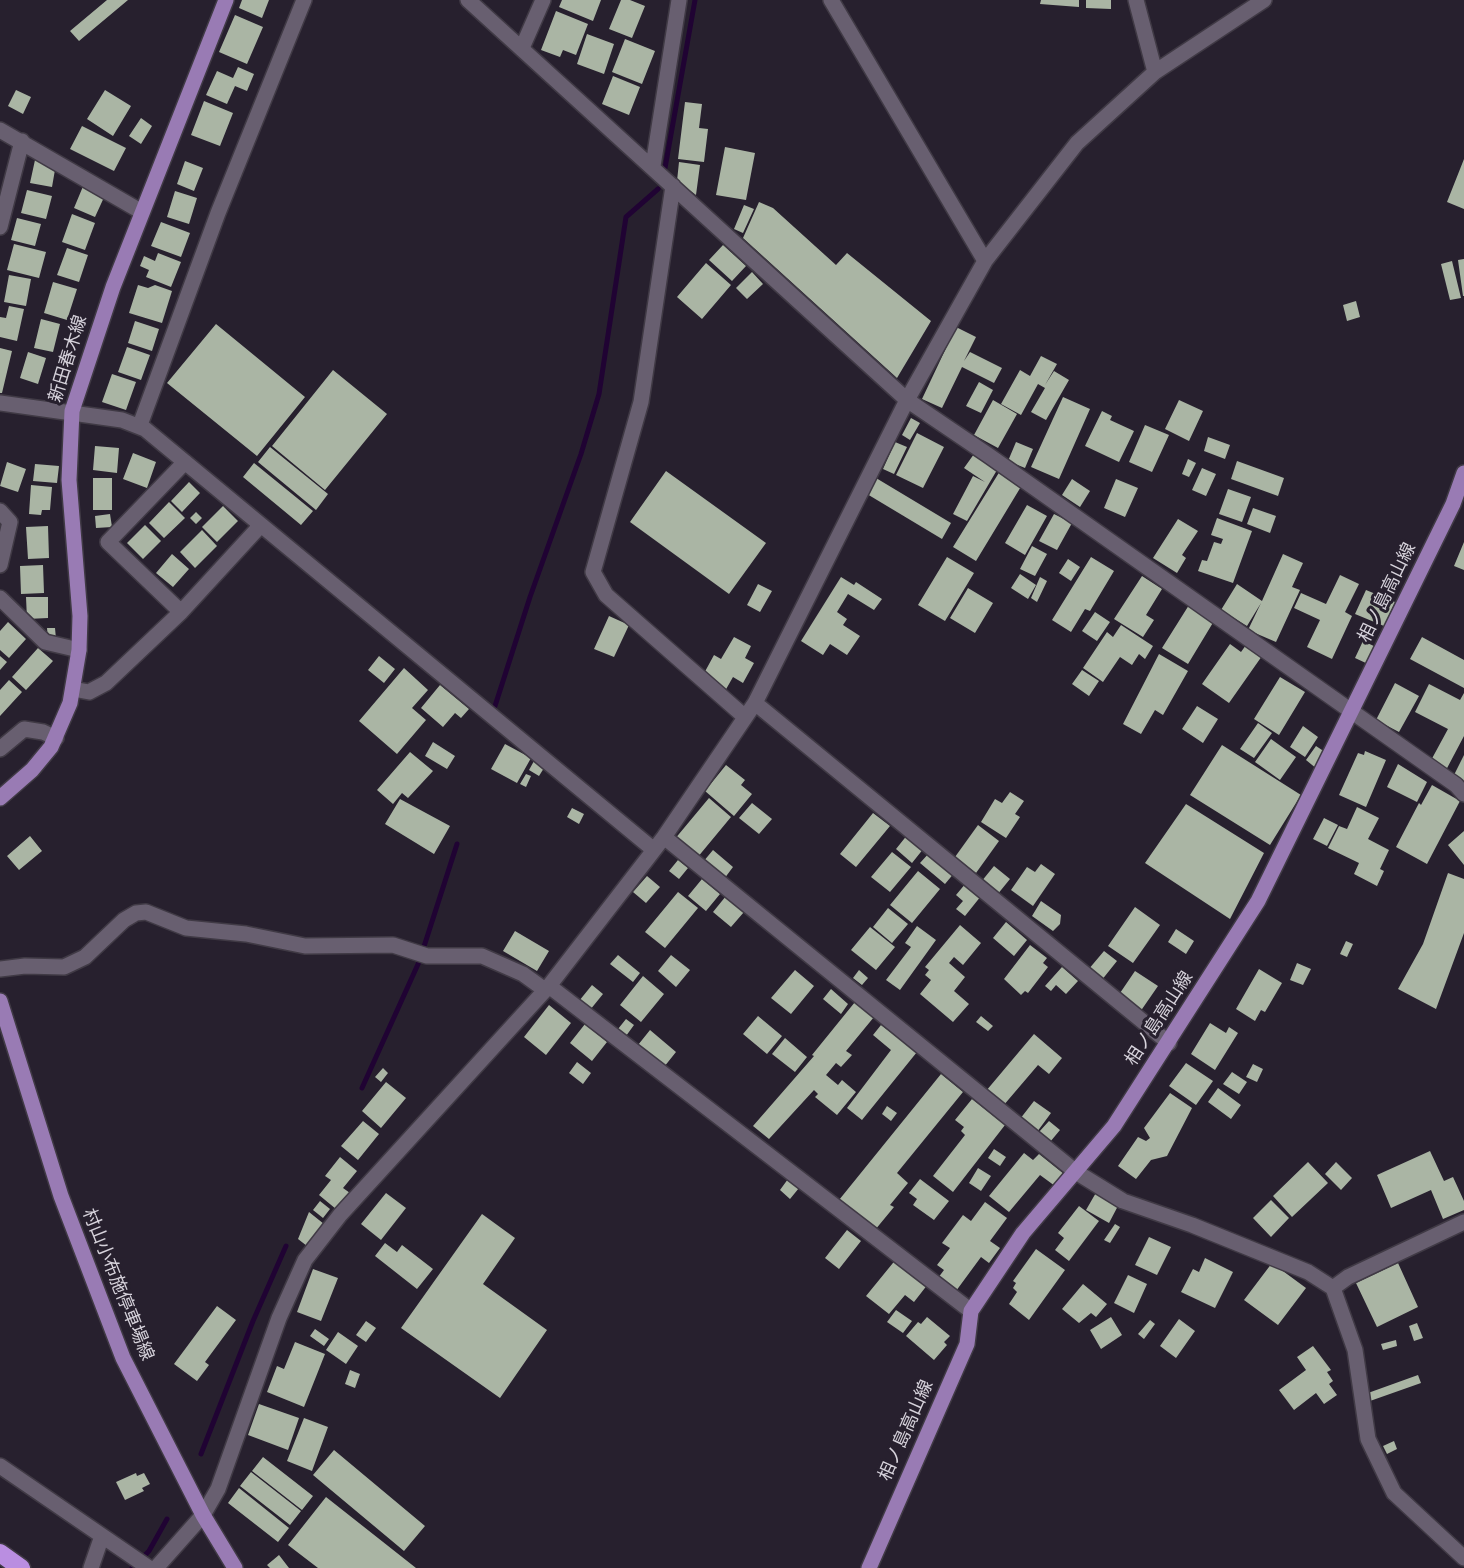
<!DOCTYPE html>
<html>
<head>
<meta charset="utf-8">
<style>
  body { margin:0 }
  canvas { display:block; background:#27202e }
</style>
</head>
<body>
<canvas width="1464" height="1568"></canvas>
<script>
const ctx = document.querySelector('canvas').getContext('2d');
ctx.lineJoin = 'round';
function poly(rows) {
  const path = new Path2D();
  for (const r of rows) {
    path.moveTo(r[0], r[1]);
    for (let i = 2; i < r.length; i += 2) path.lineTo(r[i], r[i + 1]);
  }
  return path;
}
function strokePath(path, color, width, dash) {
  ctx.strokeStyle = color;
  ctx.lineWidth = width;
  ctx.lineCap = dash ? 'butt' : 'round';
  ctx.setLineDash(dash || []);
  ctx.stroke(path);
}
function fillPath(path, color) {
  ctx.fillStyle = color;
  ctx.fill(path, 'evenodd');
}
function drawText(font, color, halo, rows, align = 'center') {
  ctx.font = font + ' Jost,"Noto Sans JP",sans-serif';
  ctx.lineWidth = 6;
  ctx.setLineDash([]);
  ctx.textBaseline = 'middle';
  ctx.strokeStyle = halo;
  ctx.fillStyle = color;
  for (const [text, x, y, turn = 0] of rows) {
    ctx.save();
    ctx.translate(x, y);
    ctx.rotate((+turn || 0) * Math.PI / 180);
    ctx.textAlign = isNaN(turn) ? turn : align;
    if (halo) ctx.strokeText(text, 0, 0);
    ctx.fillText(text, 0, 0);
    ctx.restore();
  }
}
const stream = poly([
  [665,168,695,0],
  [495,706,530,597,581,454,599,394,626,217,658,189],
  [362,1088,419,962,457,844],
  [201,1454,253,1321,286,1246],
  [132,1568,149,1551,167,1519]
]);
const building = poly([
  [107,0,128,0,79,41,70,31],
  [242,0,269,0,262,18,239,8],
  [562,0,601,0,593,21,559,7],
  [621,0,630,0,645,6,632,38,609,29],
  [1041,0,1079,0,1079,7,1040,4],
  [1086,0,1111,0,1111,9,1086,8],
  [556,11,588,24,576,55,563,50,560,57,541,50],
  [235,15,263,27,247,64,219,52],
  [587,34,614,44,604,74,577,64],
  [625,39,655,51,642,84,612,72],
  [238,67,254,74,247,91,235,86,227,104,206,95,217,71,233,78],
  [613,76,640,87,629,115,602,104],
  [16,90,31,97,23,114,8,106],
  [105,90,131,106,113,136,87,119],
  [204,101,233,113,220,146,191,135],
  [685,102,702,104,699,128,708,129,704,162,678,159],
  [141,118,152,126,141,144,129,136],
  [82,126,126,148,114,171,70,149],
  [725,147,755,153,746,200,716,195],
  [1464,159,1464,209,1447,202],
  [35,160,56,164,52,187,30,183],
  [185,161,203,168,194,191,177,184],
  [679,162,700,165,696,195,677,181],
  [84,184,106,193,95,217,74,208],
  [27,190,52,196,46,219,21,213],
  [175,191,197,198,189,224,167,217],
  [759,202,773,208,836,265,847,253,931,321,897,378,743,238],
  [744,205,754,209,743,233,734,229],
  [72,214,95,223,85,250,62,242],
  [17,218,41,224,35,246,11,240],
  [161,222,190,233,181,257,151,246],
  [14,244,46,252,39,278,7,270],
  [723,245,746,266,732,281,709,260],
  [67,248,88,255,79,282,57,275],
  [158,253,181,262,171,287,146,277,149,270,140,266,144,256,155,261],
  [1464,259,1464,296,1463,296,1458,260],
  [1452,261,1461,298,1450,300,1441,264],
  [706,263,731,285,702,319,677,297],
  [752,272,763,284,747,299,736,288],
  [9,275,31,279,26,306,4,302],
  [53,282,77,289,67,320,44,313],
  [138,285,148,288,155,285,172,291,162,323,129,313],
  [1356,301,1360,317,1347,321,1343,305],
  [9,306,24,309,17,341,0,337,0,317,6,318],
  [41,319,60,324,53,352,34,348],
  [135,321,159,329,152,351,128,343],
  [216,324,305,397,257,456,167,383],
  [956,327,976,337,964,361,970,352,1002,368,994,383,962,367,942,408,922,399],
  [127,347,150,355,141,380,118,372],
  [0,348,12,351,2,393,0,393],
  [28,352,46,358,38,384,20,378],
  [1041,356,1057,364,1045,385,1054,371,1069,380,1046,420,1031,412,1045,388,1038,384,1021,415,1001,404,1020,370,1030,376],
  [333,370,387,414,325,490,272,446],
  [112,374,136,382,126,410,102,402],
  [979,382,993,390,981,413,966,406],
  [1063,397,1090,409,1059,479,1031,467],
  [993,400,1017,414,998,448,974,435],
  [1179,400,1203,411,1189,441,1165,429],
  [1102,411,1112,416,1110,420,1134,431,1119,462,1085,446],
  [911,418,920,423,910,440,902,435],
  [1145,425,1169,435,1152,472,1129,462],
  [917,433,944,447,923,488,896,475],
  [1208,437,1230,445,1225,459,1204,451],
  [895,442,907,447,894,474,883,469],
  [1016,442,1033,449,1025,468,1008,461],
  [95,446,119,448,117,473,93,470],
  [270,447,328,494,316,510,258,462],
  [133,453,156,462,147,488,123,479],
  [974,454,997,470,967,521,953,514,973,476,985,482,964,468],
  [1188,459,1196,463,1189,477,1182,474],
  [1237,461,1284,478,1278,496,1231,479],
  [7,462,26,469,18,492,0,486],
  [254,463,313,511,301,525,243,477],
  [35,464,59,466,57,483,33,481],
  [1202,468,1216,474,1206,496,1192,490],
  [666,471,766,543,729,594,630,522],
  [1000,471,1022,485,976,561,953,547],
  [93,478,112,478,112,510,93,510],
  [876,478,951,523,942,539,867,494],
  [1072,479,1090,491,1080,507,1062,495],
  [1116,479,1138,488,1125,517,1104,508],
  [189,482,200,493,182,512,171,501],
  [31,485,52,487,50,510,42,510,41,515,29,514],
  [1228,489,1251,497,1242,522,1219,514],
  [169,502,185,518,164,538,149,523],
  [1027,505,1047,516,1025,555,1005,543],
  [223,506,238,521,217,542,202,527],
  [1253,508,1276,516,1270,533,1247,524],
  [196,512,202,518,196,524,190,518],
  [110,514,112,527,96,528,95,516],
  [1054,514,1072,523,1057,550,1039,541],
  [1217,518,1252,531,1233,583,1198,571,1202,560,1207,561,1214,542,1221,544,1223,539,1211,535],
  [1178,519,1198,531,1182,555,1186,558,1177,573,1153,558],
  [145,525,161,541,143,559,127,543],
  [48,526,49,558,28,559,26,527],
  [202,530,217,546,195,568,180,552],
  [1464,542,1464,570,1454,566],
  [1032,546,1047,554,1035,576,1020,569],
  [172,554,189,569,173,587,156,573],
  [1283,554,1303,563,1292,587,1300,590,1276,642,1248,630,1261,603,1247,626,1221,610,1237,584,1262,601],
  [947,557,974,573,945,621,918,605],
  [1091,557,1114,571,1090,611,1085,609,1071,632,1052,620],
  [1068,559,1080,567,1071,581,1059,573],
  [43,565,44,593,21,594,20,566],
  [1020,574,1036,585,1028,599,1011,588],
  [1340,575,1359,584,1345,612,1352,616,1332,659,1307,647,1320,620,1294,608,1301,593,1326,604],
  [1142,576,1162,589,1146,615,1154,620,1143,637,1114,619],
  [841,577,854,585,856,582,882,599,874,610,848,594,837,612,847,619,843,625,860,636,847,655,830,644,823,655,801,641],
  [1040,577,1047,581,1037,602,1031,598],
  [758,584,772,591,760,612,747,605],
  [968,588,993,603,975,633,950,618],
  [1366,590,1395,602,1384,626,1355,614],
  [26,597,48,597,48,618,27,619],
  [1189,605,1214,621,1188,664,1162,648],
  [1095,612,1110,622,1097,641,1082,631],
  [609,616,629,625,614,657,594,649],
  [8,622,26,639,9,658,0,650,0,631],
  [1121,625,1153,646,1145,659,1139,654,1132,665,1120,657,1103,682,1083,668,1107,632,1113,637],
  [47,628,55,628,56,639,48,639],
  [734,637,751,646,745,658,754,663,743,683,733,677,725,691,702,677,714,655,721,659],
  [1422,637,1464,660,1464,688,1410,659],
  [1363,641,1376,647,1368,664,1355,658],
  [1230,644,1241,652,1246,645,1262,656,1229,703,1202,684],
  [38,648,53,661,26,690,12,677],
  [1159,654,1188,671,1163,715,1155,710,1141,734,1123,724],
  [0,656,7,662,0,670],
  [379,656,395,669,384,683,368,670],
  [404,668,428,690,412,708,426,720,397,754,359,721],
  [1082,670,1099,681,1089,696,1072,684],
  [1280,677,1305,692,1279,735,1254,719],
  [9,680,22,692,0,716,0,690],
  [1395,683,1419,696,1399,732,1376,720],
  [1429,684,1460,700,1464,693,1464,736,1445,772,1429,764,1448,729,1415,712],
  [440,685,469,709,461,718,455,713,443,727,421,708],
  [1197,706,1218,719,1203,743,1182,729],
  [1258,723,1272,733,1254,758,1240,749],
  [1303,726,1318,737,1305,757,1290,747],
  [1271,739,1296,757,1280,780,1255,762],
  [433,742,455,756,447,769,425,756],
  [505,744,531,758,517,783,491,769],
  [1222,745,1301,795,1270,845,1190,795],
  [1316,746,1328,754,1317,769,1306,760],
  [1365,751,1386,760,1366,807,1339,795,1358,753,1364,755],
  [410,752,433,771,408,798,402,793,393,804,377,790],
  [1464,755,1464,785,1452,779],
  [534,761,544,768,539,776,529,770],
  [1398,764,1427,782,1417,802,1387,787],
  [726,765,745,780,741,785,752,794,734,816,705,791],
  [526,774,531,776,526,787,520,784],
  [1432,785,1460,801,1427,864,1396,847,1419,803,1421,805],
  [1010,792,1024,801,1015,814,1020,817,1006,838,981,822,995,799,1002,803],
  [709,798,731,817,697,858,674,840],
  [400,799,450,826,434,854,385,824],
  [752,803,772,819,759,834,739,818],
  [1186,804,1264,853,1230,919,1145,863],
  [1357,807,1379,818,1368,839,1389,850,1380,869,1384,871,1377,886,1354,874,1359,863,1328,848,1339,826,1347,829],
  [572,808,584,814,579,824,567,817],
  [873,813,890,826,856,867,840,854],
  [1324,818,1338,825,1327,846,1313,839],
  [978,825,999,841,976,873,955,857],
  [1464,831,1464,865,1448,845],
  [908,834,924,848,912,863,896,849],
  [30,836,42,851,19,870,7,856],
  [713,850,733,867,724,879,703,862],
  [892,852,911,867,890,892,871,877],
  [930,852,955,872,945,884,920,863],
  [678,860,688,868,679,879,669,871],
  [1041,864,1055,874,1033,906,1011,890,1027,867,1035,872],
  [994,866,1010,879,997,895,981,882],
  [918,871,940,889,912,923,890,905],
  [1448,873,1464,879,1464,933,1436,1009,1398,989,1423,944],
  [647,876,660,887,646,903,633,892],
  [702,879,720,894,706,911,688,896],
  [966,883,981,896,965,916,956,909,963,901,956,895],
  [678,892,698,908,665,948,645,932],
  [726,896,744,912,731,927,713,912],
  [1041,901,1061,915,1060,924,1053,931,1032,916],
  [1135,907,1160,925,1133,963,1108,946],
  [888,908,908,924,892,943,873,927],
  [1006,922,1027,940,1014,956,993,938],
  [960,925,981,943,963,965,954,957,949,963,965,977,954,991,969,1004,953,1022,920,994,931,980,925,975,929,970,925,967],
  [917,926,936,940,900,990,886,980,911,947,905,943],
  [870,927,895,947,876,970,851,950],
  [1176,929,1194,941,1186,954,1168,942],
  [515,931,549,951,537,971,503,951],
  [1346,941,1353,944,1347,957,1340,954],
  [1030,945,1047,958,1043,963,1048,967,1028,993,1025,991,1021,995,1004,979],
  [1104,951,1117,961,1101,981,1088,970],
  [618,955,640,973,633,982,610,964],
  [671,955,690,970,676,987,658,971],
  [1297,963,1311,969,1303,985,1290,980],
  [1062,967,1078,981,1066,994,1056,985,1051,991,1045,986],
  [1259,969,1282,983,1265,1012,1261,1010,1255,1021,1236,1009],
  [795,970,814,986,791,1014,771,998],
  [859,970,868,978,862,985,853,978],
  [1135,971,1158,986,1140,1012,1118,996],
  [643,976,664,994,641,1022,620,1005],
  [592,985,603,994,590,1010,579,1001],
  [831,989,848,1004,841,1014,823,999],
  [855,1002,874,1017,846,1051,852,1055,841,1067,836,1063,826,1075,838,1085,842,1080,856,1092,837,1115,815,1097,818,1094,814,1090,769,1139,753,1126,814,1056,812,1055],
  [549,1005,571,1023,546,1055,524,1037],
  [758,1016,782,1036,767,1054,743,1034],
  [981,1016,993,1026,988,1031,976,1022],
  [626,1019,634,1025,626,1036,618,1029],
  [1210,1023,1226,1033,1229,1027,1238,1033,1215,1070,1191,1054],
  [585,1024,607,1042,592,1061,570,1043],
  [881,1025,917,1052,862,1120,847,1108,891,1050,873,1035],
  [650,1030,676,1052,664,1067,638,1045],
  [1034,1034,1062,1058,1049,1074,1038,1065,1003,1106,986,1091],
  [785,1038,807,1057,795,1072,772,1054],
  [577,1062,591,1073,583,1084,569,1073],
  [1186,1063,1213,1081,1196,1105,1169,1086],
  [1253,1064,1263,1069,1257,1082,1246,1077],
  [383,1068,388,1073,381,1082,375,1077],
  [1232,1072,1247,1082,1239,1094,1223,1084],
  [941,1074,963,1092,897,1173,908,1183,890,1205,894,1207,875,1230,839,1200],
  [386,1082,406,1098,381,1128,362,1111],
  [1218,1088,1241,1105,1231,1119,1208,1102],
  [1170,1093,1192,1108,1167,1156,1151,1160,1136,1179,1118,1166,1138,1137,1146,1141,1150,1138,1144,1128],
  [972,1099,1005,1125,953,1192,933,1176,965,1135,961,1131,964,1127,955,1120],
  [1034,1101,1051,1113,1037,1132,1020,1119],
  [887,1106,897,1113,891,1121,882,1114],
  [363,1121,379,1134,358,1160,341,1146],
  [1049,1121,1060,1130,1050,1142,1039,1132],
  [994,1149,1006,1157,1000,1166,988,1158],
  [1430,1151,1444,1181,1453,1177,1464,1201,1464,1210,1443,1219,1431,1190,1391,1208,1377,1175],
  [1024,1153,1033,1160,1039,1154,1064,1174,1055,1186,1040,1175,1009,1212,989,1196],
  [340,1157,357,1171,343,1188,350,1193,336,1209,319,1195,331,1180,325,1176],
  [1308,1162,1328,1183,1292,1217,1273,1196],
  [1336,1162,1352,1178,1341,1190,1325,1174],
  [978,1168,991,1176,981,1191,969,1183],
  [788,1179,799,1188,790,1199,780,1190],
  [920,1179,949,1201,934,1220,913,1205,917,1199,909,1193],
  [1097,1191,1119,1204,1109,1223,1086,1210],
  [386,1193,406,1208,381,1240,361,1224],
  [1271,1200,1289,1218,1271,1237,1253,1218],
  [320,1201,330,1209,323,1218,313,1210],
  [985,1202,1007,1218,990,1241,1000,1248,989,1263,981,1257,956,1291,938,1278,944,1270,937,1265,950,1248,942,1243,963,1215,971,1221],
  [1079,1206,1099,1221,1069,1261,1055,1250,1064,1238,1058,1233],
  [309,1212,324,1224,307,1246,298,1239],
  [482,1214,515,1238,483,1284,547,1330,500,1398,401,1328],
  [1115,1224,1120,1227,1110,1243,1104,1240],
  [847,1230,861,1241,839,1269,825,1258],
  [1149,1237,1171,1247,1157,1275,1135,1265],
  [385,1243,397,1252,402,1245,433,1269,417,1289,375,1256],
  [1036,1249,1065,1270,1029,1320,1009,1304,1017,1292,1013,1288,1016,1283,1013,1281],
  [897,1258,928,1284,914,1302,905,1295,889,1314,866,1296],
  [1205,1258,1233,1272,1215,1308,1181,1292,1193,1269,1199,1272],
  [1272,1263,1306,1288,1278,1325,1244,1300],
  [1398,1263,1418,1307,1377,1327,1356,1283],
  [313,1269,338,1278,321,1321,297,1312],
  [1128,1275,1147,1284,1134,1313,1114,1303],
  [1083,1284,1107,1304,1096,1317,1091,1313,1079,1323,1062,1309],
  [217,1306,236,1320,205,1362,209,1365,197,1381,174,1364],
  [896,1310,912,1321,903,1333,887,1322],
  [927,1317,950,1336,944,1342,947,1345,934,1360,906,1336,918,1322,921,1324],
  [1111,1317,1122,1335,1101,1349,1090,1330],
  [1179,1319,1195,1331,1176,1358,1160,1346],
  [1150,1320,1155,1324,1144,1339,1138,1334],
  [366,1321,376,1328,366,1342,356,1335],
  [1417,1323,1423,1338,1414,1341,1409,1326],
  [315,1329,329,1339,324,1346,310,1336],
  [338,1332,358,1346,346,1364,326,1350],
  [1396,1340,1397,1346,1383,1350,1381,1344],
  [295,1342,325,1354,304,1407,267,1392,277,1366,284,1369],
  [1313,1346,1331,1370,1327,1372,1333,1381,1329,1384,1337,1395,1324,1404,1316,1393,1294,1410,1279,1390,1306,1370,1297,1357],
  [350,1370,360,1374,355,1388,345,1384],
  [1418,1375,1421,1383,1370,1401,1368,1393],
  [259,1404,299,1418,288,1450,248,1435],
  [304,1418,328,1427,312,1471,287,1461],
  [1394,1441,1397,1449,1387,1454,1383,1446],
  [334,1450,425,1526,404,1551,313,1475],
  [263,1457,313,1496,302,1510,252,1471],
  [883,1463,892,1467,888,1478,878,1474],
  [251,1472,301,1511,290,1525,240,1486],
  [136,1473,137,1476,144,1473,150,1484,142,1488,144,1491,125,1500,116,1482],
  [239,1488,289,1528,278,1542,228,1503],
  [326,1497,416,1568,318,1568,288,1545],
  [279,1555,289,1568,270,1568,267,1565]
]);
const minor = poly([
  [468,0,907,400,988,455,1456,785,1464,794],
  [831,0,985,261],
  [1136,0,1155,72],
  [522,48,543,0],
  [0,130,142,212],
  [653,166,679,0],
  [673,186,641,402,593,572,606,595,745,717],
  [0,227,22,141],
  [0,403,122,420,145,429,654,850],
  [140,425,218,213,304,0],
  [0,511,10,522,0,565],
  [0,598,45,642,79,650],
  [181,612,108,542,185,462],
  [73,689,89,692,106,683,181,612,261,525],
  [755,703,1169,1043],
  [0,749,24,729,43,732,56,738],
  [664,837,1076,1172,1123,1201,1192,1225,1308,1272,1333,1288,1348,1277,1464,1222],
  [0,969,25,966,64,967,85,957,124,920,136,913,146,912,186,928,246,934,305,946,393,945,427,956,482,956,523,974,545,990],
  [549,986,971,1311],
  [1333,1288,1355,1350,1368,1439,1394,1493,1464,1558],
  [0,1466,149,1568],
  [91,1568,102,1536],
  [156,1568,203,1515,218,1489,279,1318,305,1260,340,1215,549,986,664,837,755,703,907,400,985,261,1077,143,1155,72,1264,0]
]);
const major = poly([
  [0,798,32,770,51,747,70,703,79,650,80,616,69,480,72,411,113,287,226,0],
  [0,1001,61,1196,123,1358,203,1515,235,1568],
  [869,1568,967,1344,971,1311,1023,1233,1114,1126,1258,901,1453,504,1464,473]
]);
const highway = poly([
  [0,1553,21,1568]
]);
const streetNames = [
  ["新田春木線",69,359,-73],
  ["相ノ島高山線",1388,593,-64],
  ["相ノ島高山線",1160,1019,-57],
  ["村山小布施停車場線",117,1285,68],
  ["相ノ島高山線",907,1431,-66]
];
strokePath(stream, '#200333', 5);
fillPath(building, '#aab5a4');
strokePath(minor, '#403a45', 18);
strokePath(major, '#403a45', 18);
strokePath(highway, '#403a45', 21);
strokePath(minor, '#685f70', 15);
strokePath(major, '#997bb4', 15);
strokePath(highway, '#ba8ee1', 18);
drawText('18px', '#d6d2db', '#27202e', streetNames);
</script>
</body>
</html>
